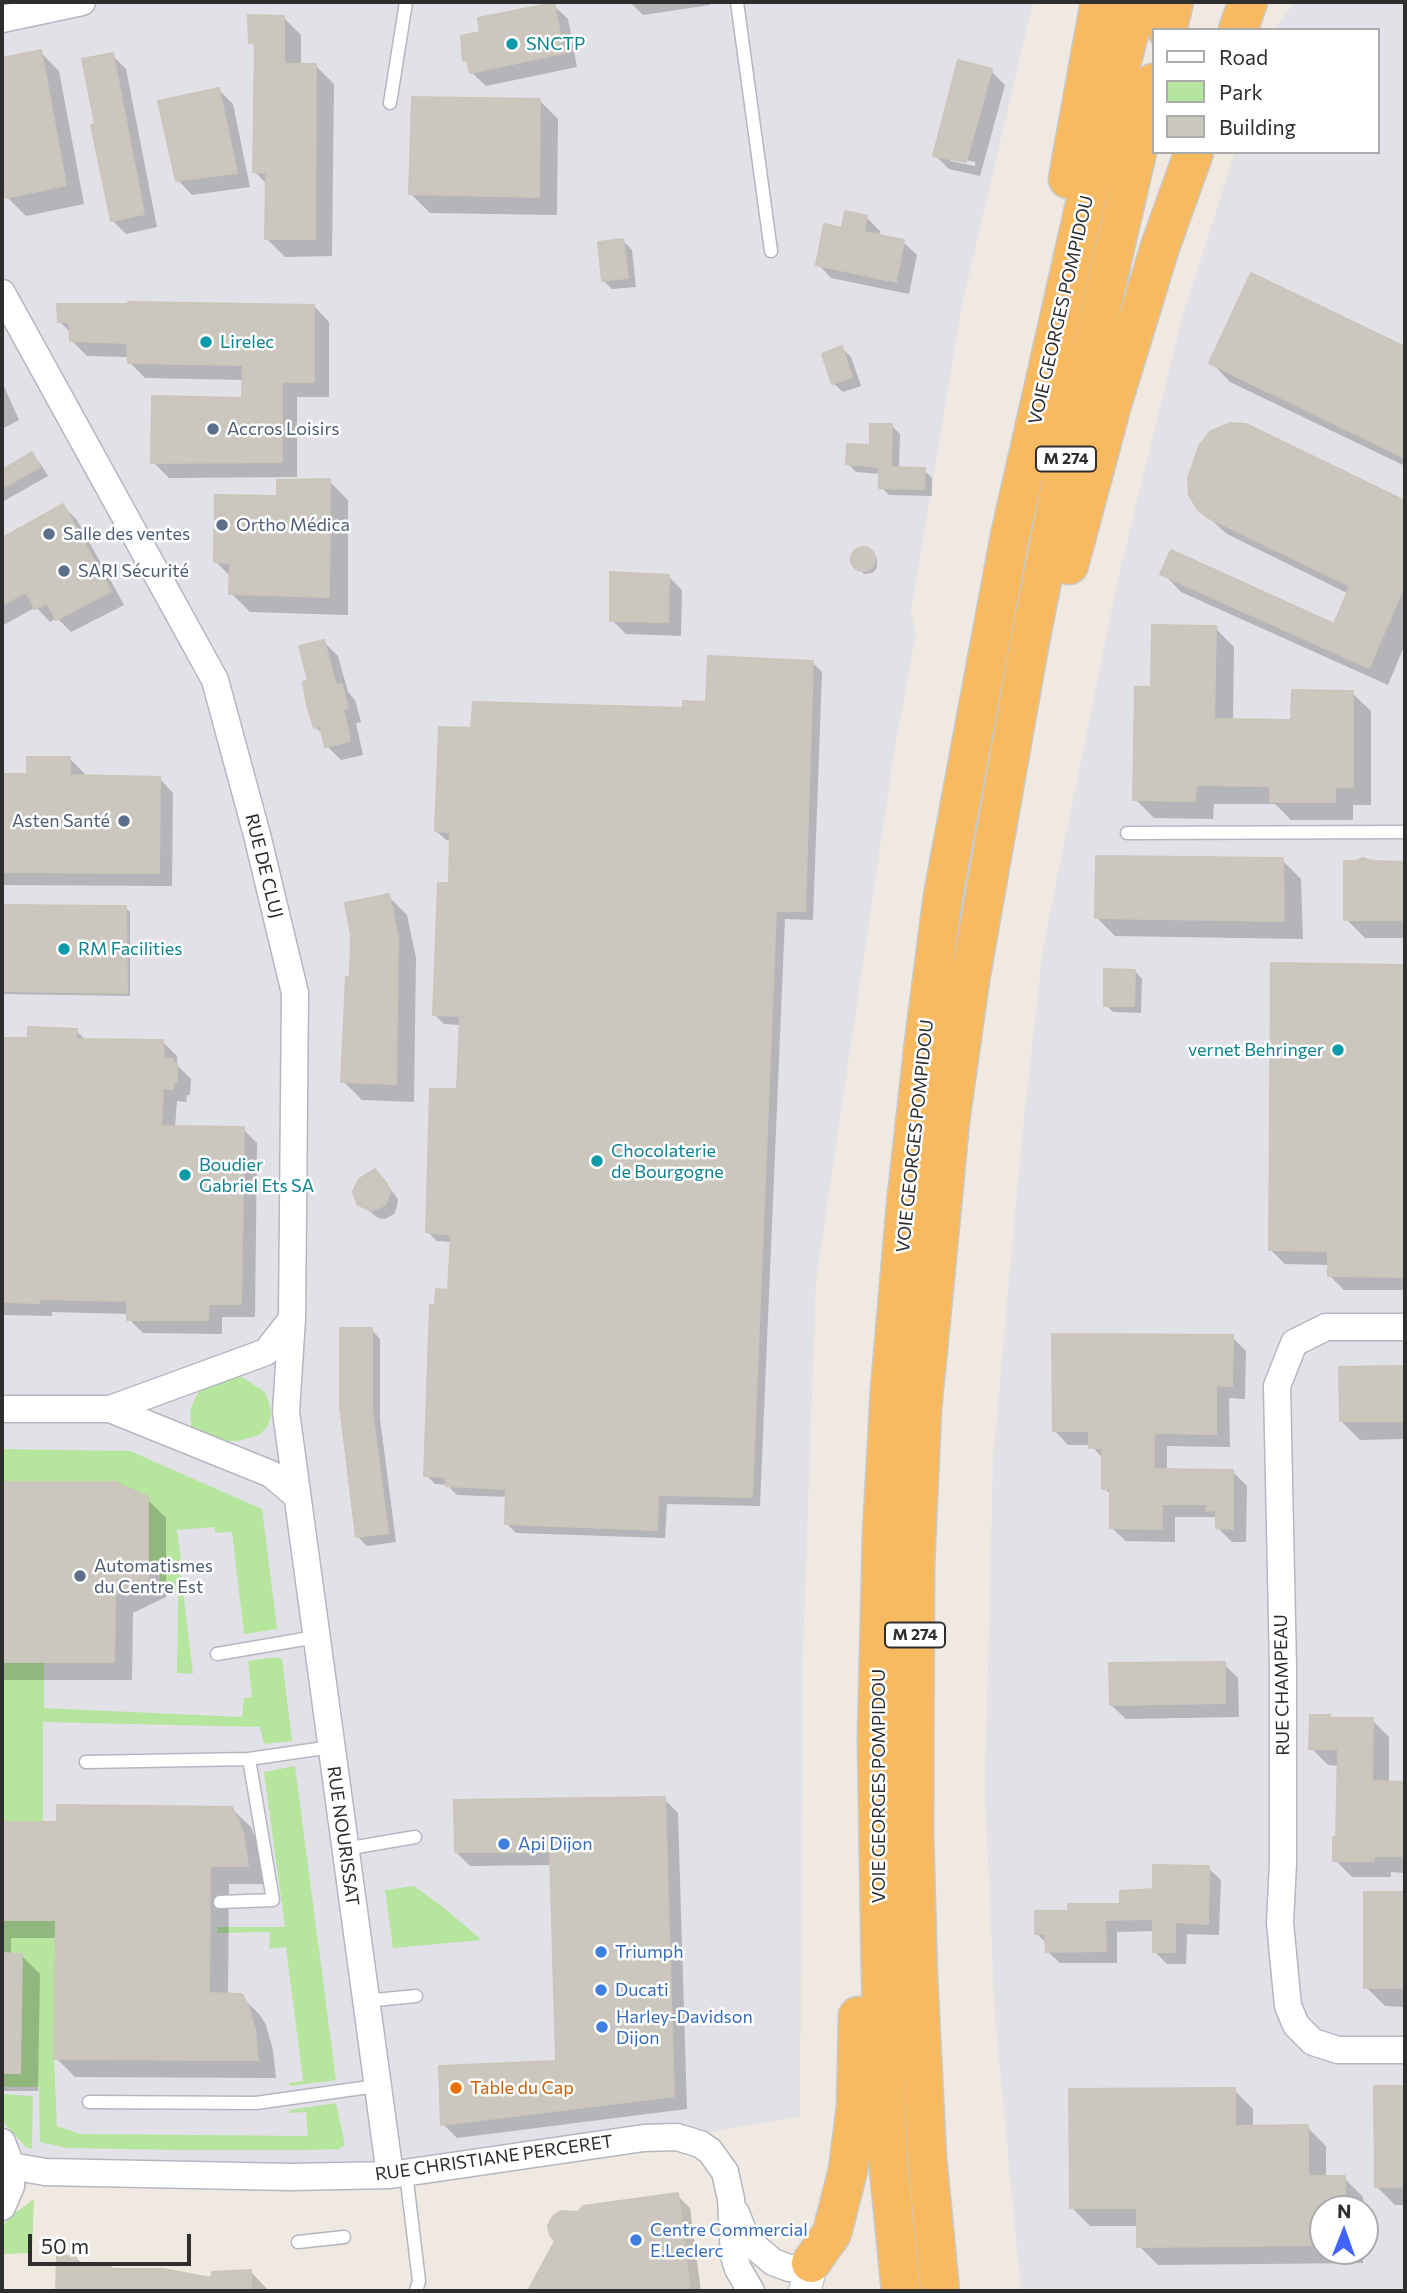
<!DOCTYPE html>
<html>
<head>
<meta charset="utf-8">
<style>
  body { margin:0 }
  #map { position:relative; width:1407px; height:2293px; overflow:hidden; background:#efe9e1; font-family:Commissioner,sans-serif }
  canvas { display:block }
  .frame { position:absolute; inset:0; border:4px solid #2e2e2e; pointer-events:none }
  .legend { position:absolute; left:1152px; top:28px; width:228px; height:126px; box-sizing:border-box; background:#fff; border:2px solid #ababab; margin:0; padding:9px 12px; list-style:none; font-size:21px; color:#2e2e2e }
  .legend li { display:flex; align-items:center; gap:14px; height:35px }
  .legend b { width:35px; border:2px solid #ababab }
  .north { position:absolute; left:1309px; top:2195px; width:70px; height:70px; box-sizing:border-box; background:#fff; border:2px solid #ababab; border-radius:50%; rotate:1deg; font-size:19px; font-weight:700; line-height:28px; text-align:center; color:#2e2e2e }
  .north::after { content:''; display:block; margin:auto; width:24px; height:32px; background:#4264fb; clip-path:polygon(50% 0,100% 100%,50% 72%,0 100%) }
  .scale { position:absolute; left:28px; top:2234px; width:163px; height:32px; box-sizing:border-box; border:4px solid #2e2e2e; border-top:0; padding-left:9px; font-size:21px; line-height:24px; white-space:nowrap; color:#2e2e2e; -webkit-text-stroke:5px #fff; paint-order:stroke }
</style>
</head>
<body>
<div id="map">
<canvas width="1407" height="2293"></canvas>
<div class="frame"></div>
<ul class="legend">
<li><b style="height:9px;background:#fff"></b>Road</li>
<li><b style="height:19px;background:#b6e59e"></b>Park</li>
<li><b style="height:19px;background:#cbc7bf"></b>Building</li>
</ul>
<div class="north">N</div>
<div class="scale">50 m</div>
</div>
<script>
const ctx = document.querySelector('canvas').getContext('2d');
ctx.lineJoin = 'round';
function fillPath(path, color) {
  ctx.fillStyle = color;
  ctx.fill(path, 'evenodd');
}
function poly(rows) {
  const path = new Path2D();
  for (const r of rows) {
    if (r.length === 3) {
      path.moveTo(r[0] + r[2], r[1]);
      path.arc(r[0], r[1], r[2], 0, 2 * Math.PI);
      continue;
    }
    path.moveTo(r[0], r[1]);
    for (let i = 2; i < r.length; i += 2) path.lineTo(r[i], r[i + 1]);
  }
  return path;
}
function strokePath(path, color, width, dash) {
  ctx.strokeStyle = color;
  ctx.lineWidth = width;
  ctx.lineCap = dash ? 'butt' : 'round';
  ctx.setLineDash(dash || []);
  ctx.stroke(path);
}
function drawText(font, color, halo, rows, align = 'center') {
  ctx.font = font + ' Commissioner,sans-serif';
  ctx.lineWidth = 5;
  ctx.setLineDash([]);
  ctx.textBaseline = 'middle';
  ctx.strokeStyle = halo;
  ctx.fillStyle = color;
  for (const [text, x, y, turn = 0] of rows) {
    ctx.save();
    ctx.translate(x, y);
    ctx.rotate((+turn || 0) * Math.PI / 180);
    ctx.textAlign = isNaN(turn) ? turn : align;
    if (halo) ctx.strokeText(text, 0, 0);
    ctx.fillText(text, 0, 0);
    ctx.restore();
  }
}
const industrial = poly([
  [2,2,1033,2,962,304,911,613,916,633,894,753,816,1280,803,1649,800,2117,677,2137,390,2175,12,2166,2,2207],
  [1295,2,1405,2,1405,2291,1021,2291,995,2016,985,1790,993,1461,1022,1137,1043,948,1119,575,1182,318,1235,152,1377,152,1377,30,1274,30],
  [1323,2209,1365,2209,1365,2251,1323,2251]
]);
const green = poly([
  [242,1377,265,1392,269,1403,271,1416,268,1426,259,1435,238,1441,227,1441,206,1435,191,1426,190,1410,200,1388,230,1378],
  [2,1449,130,1451,262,1509,277,1629,244,1634,232,1532,216,1533,214,1527,177,1530,182,1566,148,1566,115,1482,2,1481],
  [160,1574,181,1574,193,1674,177,1673,178,1593,160,1590],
  [276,1657,282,1659,292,1741,264,1744,260,1727,43,1722,43,1866,56,1868,54,2059,57,2126,80,2134,308,2136,306,2112,290,2113,289,2110,336,2103,345,2145,339,2149,307,2150,179,2150,67,2148,40,2142,39,2087,2,2087,2,2073,19,2073,22,1954,2,1953,2,1920,24,1920,25,1822,2,1822,2,1662,44,1662,44,1708,242,1717,244,1698,252,1697,248,1661],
  [295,1766,336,2080,290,2086,289,2083,303,2081,286,1947,269,1949,270,1932,217,1933,217,1927,285,1927,264,1772],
  [414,1886,444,1908,482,1940,393,1948,385,1890],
  [2,2094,31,2096,33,2098,32,2149,26,2147,2,2121],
  [34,2199,32,2253,2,2254,2,2227,11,2216]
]);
const shadow = poly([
  [630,2,710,2,710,5,643,15],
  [553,5,568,19,577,67,486,86,471,72,469,64,465,59,482,33],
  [283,17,301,35,301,66,316,66,334,84,332,256,285,257,267,239,267,184,255,172,257,48,251,42],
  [40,52,59,71,84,204,26,216,7,197,2,166,2,59],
  [112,55,126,69,157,227,126,234,112,220,97,125],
  [991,71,1005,85,980,176,949,169,935,155],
  [950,157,975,162,975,166,950,161],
  [219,90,233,104,250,187,192,195,178,180],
  [539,100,558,119,557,215,430,213,411,194],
  [866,217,880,231,879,237,903,242,917,255,909,294,831,278,818,264,843,230],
  [623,241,632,250,636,287,612,289,603,280],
  [1252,275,1405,349,1405,466,1230,382,1212,363],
  [314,306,329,322,329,397,297,397,297,477,169,478,153,462,243,399,244,380,145,378,129,362,129,357,87,356,71,340,71,333,59,321],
  [842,348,851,357,861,386,843,392,833,383],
  [2,382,19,420,2,429],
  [892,426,900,434,899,469,924,470,932,478,932,496,889,495,881,487,881,474,856,472,848,464,872,446],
  [1246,426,1405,503,1405,644,1388,685,1181,592,1163,573,1335,626,1349,594,1227,534,1199,509,1189,487,1192,466,1206,438],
  [31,454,40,463,48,476,2,502,2,472],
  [329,481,348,500,348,615,250,612,231,593,232,578,216,562,278,497],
  [63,506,77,520,124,605,71,632,57,618,50,622,36,607,2,626,2,540],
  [860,549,867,550,877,559,877,568,872,573,864,574,854,564,854,555],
  [668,576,682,590,681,636,626,634,612,620],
  [1215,628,1234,647,1233,721,1293,722,1352,693,1371,711,1371,805,1353,805,1353,820,1291,820,1275,804,1214,804,1213,819,1154,818,1135,799,1153,689],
  [324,642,338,656,348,692,355,700,361,722,356,723,363,755,341,760,327,746,324,735,315,727],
  [813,663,822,672,813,920,785,919,760,1506,667,1504,665,1538,516,1533,507,1524,508,1497,457,1495,447,1485,435,1484,426,1475,437,1307,450,1291,452,1242,437,1241,428,1232,459,1091,461,1025,444,1024,435,1015,450,885,452,840,446,840,436,831,473,730,684,710,707,704],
  [70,759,84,773,84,777,159,778,173,793,172,886,2,885,2,776,29,776],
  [1282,860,1301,879,1303,939,1115,936,1096,917],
  [1371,863,1405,863,1405,938,1365,938,1346,919],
  [388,896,407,915,416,958,414,1102,362,1100,343,1081,351,979],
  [2,907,126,908,130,912,130,996,2,994],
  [1273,965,1405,967,1405,1290,1344,1290,1330,1276,1330,1265,1285,1264,1271,1250],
  [1135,971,1142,979,1141,1013,1113,1012,1106,1005],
  [76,1030,86,1041,163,1042,177,1056,177,1065,191,1079,190,1095,187,1095,186,1102,177,1101,175,1128,243,1129,257,1143,255,1317,222,1317,222,1334,143,1333,129,1319,129,1314,52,1312,52,1316,2,1315,2,1040,30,1040],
  [384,1181,398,1199,397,1207,394,1214,385,1219,378,1218,359,1203],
  [371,1329,380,1339,380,1419,396,1542,367,1546,357,1536],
  [1232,1337,1246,1351,1245,1399,1229,1398,1230,1447,1167,1446,1167,1471,1233,1472,1247,1486,1246,1542,1232,1542,1218,1528,1218,1520,1215,1517,1175,1517,1175,1542,1126,1541,1111,1527,1111,1495,1104,1488,1104,1460,1091,1445,1068,1445,1054,1430],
  [1341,1368,1405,1368,1405,1439,1360,1440,1341,1421],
  [2,1483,114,1484,147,1499,166,1518,166,1597,133,1613,132,1680,2,1680],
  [1224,1664,1238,1678,1239,1717,1126,1719,1111,1705],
  [1329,1716,1332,1720,1372,1720,1389,1737,1389,1783,1405,1784,1405,1873,1391,1872,1391,1877,1352,1877,1335,1860,1338,1839,1340,1766,1328,1765,1311,1748],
  [664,1799,678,1813,687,2109,457,2138,443,2124,558,2063,552,1865,470,1866,456,1852],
  [231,1808,251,1827,261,1852,266,1884,229,1884,228,1995,241,1996,260,2015,266,2025,273,2050,276,2078,75,2077,56,2058,58,1938,11,1938,11,1955,21,1955,40,1974,38,2091,2,2091,2,1824,59,1824],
  [1208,1868,1221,1880,1219,1935,1187,1934,1186,1964,1167,1964,1154,1951,1154,1931,1117,1932,1117,1963,1060,1963,1047,1951,1047,1944,1037,1934,1070,1913,1122,1906],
  [1366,1893,1405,1893,1405,2007,1385,2006,1366,1987],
  [1405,2087,1405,2205,1395,2205,1376,2186,1376,2088],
  [1234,2090,1253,2109,1253,2128,1307,2127,1326,2146,1326,2178,1344,2178,1363,2197,1363,2209,1323,2209,1323,2251,1363,2251,1363,2263,1158,2265,1139,2246,1139,2226,1090,2226,1071,2207],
  [677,2195,690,2208,701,2291,530,2291,557,2241,579,2213],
  [58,2257,76,2258,84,2266,111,2266,130,2285,129,2291,58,2291],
  [144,2270,213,2280,250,2271,269,2291,144,2291]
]);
const building = poly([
  [554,3,564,53,470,73,467,61,463,60,461,36,480,32,478,18,554,3],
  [248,15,284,16,284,64,316,64,315,239,265,239,266,173,253,172,255,43,249,43,248,15],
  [41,50,66,185,6,198,2,176,2,58,41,50],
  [113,53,144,214,111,221,91,125,95,124,82,59,113,53],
  [958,60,992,69,966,162,933,156,958,60],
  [219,88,237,173,176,181,158,101,219,88],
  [412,97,540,99,539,197,409,194,412,97],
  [845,211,867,216,864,232,904,240,896,282,816,265,824,224,842,228,845,211],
  [623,239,628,278,602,281,598,242,623,239],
  [1251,273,1405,347,1405,458,1209,363,1251,273],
  [128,302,314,305,314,382,282,382,282,462,151,463,152,396,242,398,243,365,128,363,127,343,70,341,69,322,58,322,57,304,128,304,128,302],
  [842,346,852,377,832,384,822,354,842,346],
  [1230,423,1246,424,1405,501,1405,584,1369,668,1160,574,1171,550,1334,624,1350,586,1207,517,1198,510,1189,495,1188,478,1199,446,1210,432,1230,423],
  [870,424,892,424,891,467,925,468,924,489,879,488,879,467,846,464,847,444,870,445,870,424],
  [32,452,40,467,2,488,2,470,32,452],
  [330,479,329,597,229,594,230,563,214,562,215,495,277,496,277,480,330,479],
  [63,504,111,591,56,620,47,603,35,609,26,592,2,605,2,538,63,504],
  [863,559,12],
  [610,572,669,575,668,622,610,621,610,572],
  [1152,625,1216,626,1214,719,1291,720,1292,690,1353,691,1353,787,1335,787,1335,802,1270,802,1270,786,1196,785,1195,801,1133,800,1135,687,1151,687,1152,625],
  [324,640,336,685,342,684,348,708,343,709,350,741,325,747,320,726,314,728,307,705,303,682,308,680,299,646,324,640],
  [708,656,813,661,805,911,776,911,752,1497,658,1495,657,1530,505,1524,506,1489,446,1486,446,1477,424,1476,430,1305,435,1305,436,1289,448,1290,451,1235,426,1232,430,1089,457,1089,460,1016,433,1015,438,883,449,883,450,832,435,831,439,727,471,728,473,702,683,708,683,701,706,702,708,656],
  [27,757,70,757,70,775,160,777,159,873,2,872,2,774,27,774,27,757],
  [1096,856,1283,858,1284,921,1095,918,1096,856],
  [1363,858,1372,861,1405,862,1405,920,1344,920,1344,861,1356,861,1363,858],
  [389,894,398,938,396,1084,341,1082,346,977,350,977,351,935,345,903,389,894],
  [2,905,126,906,127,993,2,991,2,905],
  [1271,963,1405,965,1405,1277,1328,1276,1328,1251,1269,1250,1271,963],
  [1104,969,1135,970,1134,1006,1104,1006,1104,969],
  [28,1027,77,1029,76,1039,163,1040,164,1058,173,1059,173,1063,177,1063,177,1082,173,1082,173,1089,163,1088,161,1126,244,1127,241,1304,209,1304,208,1320,127,1320,127,1301,39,1299,39,1303,2,1302,2,1038,28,1038,28,1027],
  [375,1169,387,1184,390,1193,385,1205,371,1211,357,1204,353,1192,359,1179,375,1169],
  [340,1328,372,1328,372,1409,388,1533,356,1537,340,1407,340,1328],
  [1052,1334,1233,1335,1232,1386,1216,1385,1216,1434,1154,1433,1154,1469,1233,1470,1233,1529,1216,1528,1216,1510,1206,1511,1207,1504,1162,1504,1162,1529,1110,1528,1110,1489,1102,1489,1102,1448,1089,1448,1089,1431,1053,1431,1052,1334],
  [1405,1366,1405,1421,1340,1421,1339,1367,1405,1366],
  [2,1482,115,1482,148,1497,148,1579,115,1594,114,1662,2,1662,2,1482],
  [1225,1662,1225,1703,1110,1705,1109,1663,1225,1662],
  [1310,1715,1330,1715,1330,1718,1373,1718,1372,1781,1405,1782,1405,1856,1374,1856,1374,1861,1333,1861,1333,1837,1336,1837,1338,1749,1309,1749,1310,1715],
  [665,1797,674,2096,441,2125,439,2066,556,2061,550,1852,455,1852,454,1800,665,1797],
  [57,1805,232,1807,243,1832,248,1866,210,1866,209,1993,242,1994,248,2005,255,2030,258,2060,54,2059,56,1920,2,1920,2,1822,57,1822,57,1805],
  [1153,1865,1209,1866,1208,1924,1175,1922,1175,1952,1153,1952,1153,1919,1105,1920,1106,1951,1046,1952,1045,1934,1035,1934,1035,1911,1068,1911,1068,1904,1120,1904,1120,1891,1153,1889,1153,1865],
  [1364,1892,1405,1892,1405,1988,1364,1988,1364,1892],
  [2,1953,22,1954,20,2073,2,2073,2,1953],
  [1374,2086,1405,2086,1405,2187,1375,2187,1374,2086],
  [1235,2088,1235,2126,1308,2125,1308,2176,1345,2176,1345,2209,1323,2209,1323,2245,1137,2247,1137,2208,1070,2208,1069,2089,1235,2088],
  [678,2193,690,2291,528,2291,555,2241,550,2235,548,2226,553,2216,561,2211,578,2212,583,2206,678,2193],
  [57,2256,76,2256,76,2264,111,2265,111,2269,163,2269,211,2278,212,2272,251,2270,251,2291,56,2291,57,2256]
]);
const service = poly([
  [737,2,771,251],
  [390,103,406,2],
  [1127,833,1405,832],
  [217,1654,316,1637],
  [86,1762,249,1759,331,1747],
  [345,1849,415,1837],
  [220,1902,273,1900,249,1759],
  [365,2001,416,1996],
  [89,2102,256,2103,376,2086],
  [406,2173,419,2281,416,2291],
  [298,2242,344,2237]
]);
const minor = poly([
  [2,19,82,2],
  [2,293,215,680,257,835,295,993,292,1319,286,1412,390,2175],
  [1405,1327,1326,1327,1294,1343,1277,1386,1283,1668,1283,1863,1280,1923,1288,2006,1296,2025,1313,2042,1338,2050,1405,2050],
  [2,1409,110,1409,266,1352,292,1319],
  [110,1409,271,1474,297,1496],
  [2,2142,11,2166,11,2186,2,2207],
  [11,2166,45,2172,291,2177,390,2175,644,2138,677,2137,700,2144,710,2151,725,2172,731,2199,734,2256,738,2269,751,2291],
  [736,2213,743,2231,753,2245,773,2262,789,2268,800,2269,811,2263]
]);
const tertiary = poly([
  [805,2291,811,2263]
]);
const trunk = poly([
  [1167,30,1174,2],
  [1238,30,1248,2],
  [1068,179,1100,2],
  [1069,565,1112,404,1160,247,1194,152],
  [811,2263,832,2233,848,2170,856,2107,858,2016],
  [901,2291,888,2159,881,1980,877,1738,882,1535,890,1390,906,1205,924,1043,943,896,1010,536,1084,209,1137,2],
  [940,2291,927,2158,918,1977,914,1834,915,1566,922,1409,934,1288,950,1121,970,980,1029,646,1067,455,1153,83]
]);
const markers = [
  [512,44,7,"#0f9aa8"],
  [206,342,7,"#0f9aa8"],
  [213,429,7,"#5c6f8a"],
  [222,525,7,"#5c6f8a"],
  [49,534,7,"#5c6f8a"],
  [64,571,7,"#5c6f8a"],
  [124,821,7,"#5c6f8a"],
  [64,949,7,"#0f9aa8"],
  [1338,1050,7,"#0f9aa8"],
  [597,1161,7,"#0f9aa8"],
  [185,1175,7,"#0f9aa8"],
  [80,1576,7,"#5c6f8a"],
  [504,1844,7,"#3f7fe0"],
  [601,1952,7,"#3f7fe0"],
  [601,1990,7,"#3f7fe0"],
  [602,2027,7,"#3f7fe0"],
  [456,2088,7,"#e8710a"],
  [636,2240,7,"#3f7fe0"]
];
const shields = [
  [1066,459,60],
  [915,1635,60]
];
const shieldNames = [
  ["M 274",1066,459],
  ["M 274",915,1635]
];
const cultureNames = [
  ["SNCTP",526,44],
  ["Lirelec",220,342],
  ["RM Facilities",78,949],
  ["vernet Behringer",1324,1050,"right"],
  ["Chocolaterie",611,1151],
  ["de Bourgogne",611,1172],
  ["Boudier",199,1165],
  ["Gabriel Ets SA",199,1186]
];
const streetNames = [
  ["VOIE GEORGES POMPIDOU",1061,310,-77],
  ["RUE DE CLUJ",264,866,76],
  ["VOIE GEORGES POMPIDOU",915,1136,-84],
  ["RUE CHAMPEAU",1282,1685,-91],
  ["VOIE GEORGES POMPIDOU",879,1786,-90],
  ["RUE NOURISSAT",343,1836,82],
  ["RUE CHRISTIANE PERCERET",494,2158,-8]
];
const serviceNames = [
  ["Accros Loisirs",227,429],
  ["Ortho Médica",236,525],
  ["Salle des ventes",63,534],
  ["SARI Sécurité",78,571],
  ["Asten Santé",110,821,"right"],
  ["Automatismes",94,1566],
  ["du Centre Est",94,1587]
];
const shopNames = [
  ["Api Dijon",518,1844],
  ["Triumph",615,1952],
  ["Ducati",615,1990],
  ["Harley-Davidson",616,2017],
  ["Dijon",616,2038],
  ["Centre Commercial",650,2230],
  ["E.Leclerc",650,2251]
];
const foodNames = [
  ["Table du Cap",470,2088]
];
fillPath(industrial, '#e3e1e8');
fillPath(green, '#b6e59e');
fillPath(shadow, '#0003');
fillPath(building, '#cbc7bf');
strokePath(building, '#cbc5ba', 2);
strokePath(service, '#b4b7c1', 15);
strokePath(minor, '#b4b7c1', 29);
strokePath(tertiary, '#b4b7c1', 34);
strokePath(trunk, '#c9c9c9', 41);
strokePath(service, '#fff', 12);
strokePath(minor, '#fff', 26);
strokePath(tertiary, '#fff', 32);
strokePath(trunk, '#f8ba60', 38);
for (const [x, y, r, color] of markers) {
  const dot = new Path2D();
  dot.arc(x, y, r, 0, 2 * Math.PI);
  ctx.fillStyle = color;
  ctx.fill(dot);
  strokePath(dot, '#fff', 2.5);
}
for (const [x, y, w] of shields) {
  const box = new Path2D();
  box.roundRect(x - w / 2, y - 12.5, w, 25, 5);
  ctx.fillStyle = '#fff';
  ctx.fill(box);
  strokePath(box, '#2e2e2e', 2);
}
drawText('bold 16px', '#2e2e2e', null, shieldNames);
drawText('18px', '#0d838f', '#fff', cultureNames, 'left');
drawText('18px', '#2e2e2e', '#fff', streetNames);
drawText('18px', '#4e5e75', '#fff', serviceNames, 'left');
drawText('18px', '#366cbe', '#fff', shopNames, 'left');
drawText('18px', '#c56008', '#fff', foodNames, 'left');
</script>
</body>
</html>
